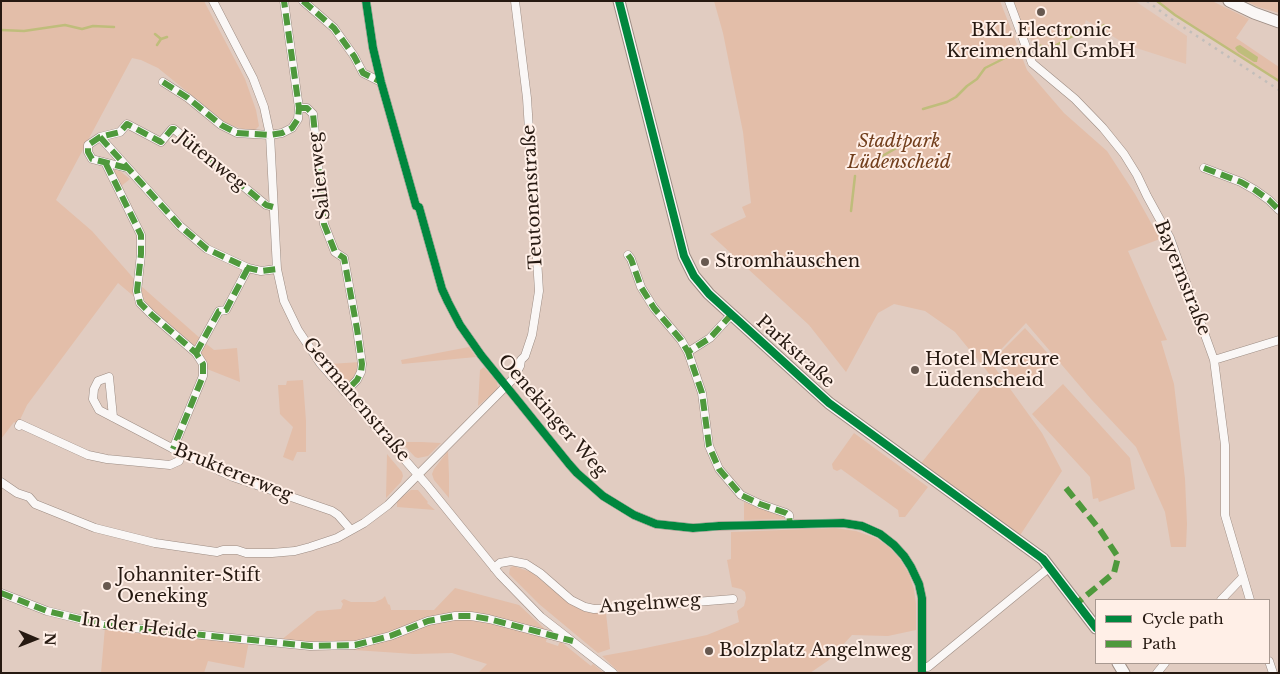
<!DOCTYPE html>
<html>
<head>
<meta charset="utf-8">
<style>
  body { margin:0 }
  #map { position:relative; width:1280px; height:674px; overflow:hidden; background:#e1ccc1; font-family:"Libre Baskerville",serif }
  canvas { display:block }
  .frame { position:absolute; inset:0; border:2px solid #261911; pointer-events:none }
  .legend { position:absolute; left:1095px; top:599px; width:175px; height:65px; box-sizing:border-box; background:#ffefe7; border:1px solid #a89991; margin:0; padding:6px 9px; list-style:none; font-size:15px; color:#261911 }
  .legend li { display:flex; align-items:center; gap:10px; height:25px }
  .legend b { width:25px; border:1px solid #a89991 }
  .north { position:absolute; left:10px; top:614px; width:50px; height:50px; -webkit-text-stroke:4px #ffefe7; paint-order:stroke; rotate:91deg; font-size:14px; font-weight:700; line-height:20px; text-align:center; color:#261911 }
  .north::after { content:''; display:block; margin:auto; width:18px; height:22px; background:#261911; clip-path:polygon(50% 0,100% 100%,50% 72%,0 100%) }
</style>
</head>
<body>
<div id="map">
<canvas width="1280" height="674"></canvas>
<div class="frame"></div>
<ul class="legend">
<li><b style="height:6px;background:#00873e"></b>Cycle path</li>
<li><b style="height:6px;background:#4e993c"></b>Path</li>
</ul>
<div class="north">N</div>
</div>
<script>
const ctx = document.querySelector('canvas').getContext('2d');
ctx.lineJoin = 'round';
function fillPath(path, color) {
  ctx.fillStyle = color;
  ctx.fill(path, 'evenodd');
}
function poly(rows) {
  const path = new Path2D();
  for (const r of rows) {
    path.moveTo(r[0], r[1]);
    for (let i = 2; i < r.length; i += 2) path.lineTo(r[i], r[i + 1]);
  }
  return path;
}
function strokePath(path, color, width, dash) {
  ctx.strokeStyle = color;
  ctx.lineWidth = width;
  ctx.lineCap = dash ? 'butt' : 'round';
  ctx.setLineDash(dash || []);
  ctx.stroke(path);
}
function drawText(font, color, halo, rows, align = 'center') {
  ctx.font = font + ' "Libre Baskerville",serif';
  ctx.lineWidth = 4;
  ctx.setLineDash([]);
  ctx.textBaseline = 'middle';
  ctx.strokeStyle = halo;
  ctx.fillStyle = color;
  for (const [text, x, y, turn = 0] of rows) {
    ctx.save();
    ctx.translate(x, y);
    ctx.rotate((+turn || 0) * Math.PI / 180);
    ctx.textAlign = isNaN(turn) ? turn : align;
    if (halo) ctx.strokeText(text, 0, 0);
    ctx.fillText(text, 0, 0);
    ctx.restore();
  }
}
const built = poly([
  [1012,1,1135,1,1187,36,1186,64,1127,45,1086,20,1082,31,1040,54,1024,29]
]);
const green = poly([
  [1,1,204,1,245,79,256,110,259,126,254,131,249,131,227,124,158,68,141,60,132,58,56,200,92,231,135,280,137,299,118,283,27,405,18,424,14,422,1,439],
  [714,1,1000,1,1027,70,1064,113,1107,151,1135,194,1160,239,1128,251,1167,340,1161,341,1174,384,1185,479,1187,524,1186,547,1171,547,1165,512,1136,447,1091,399,1026,323,990,361,1042,433,1062,471,1017,540,918,467,991,376,955,332,925,311,894,304,878,313,846,372,809,325,710,234,746,217,742,207,751,203,743,132,723,33],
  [1157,1,1212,1,1249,19,1236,38,1279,67,1279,81,1175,15],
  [1246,1,1279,1,1279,13,1258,7],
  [111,169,120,171,130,179,120,187],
  [140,285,202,340,196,349,149,308,143,297],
  [1025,328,1052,358,1021,389,995,358],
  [204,342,214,350,237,348,240,382,207,369,205,360,198,351],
  [469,347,476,357,402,364,401,360],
  [360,362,357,376,350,383,348,383,330,364],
  [484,367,497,382,498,389,478,406,480,370],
  [303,380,306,421,306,452,297,452,293,461,283,457,293,427,280,414,278,385,286,385,287,381],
  [1063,384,1130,458,1135,489,1099,502,1098,498,1093,499,1090,477,1032,414],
  [854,433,928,487,905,517,899,517,898,510,841,469,837,471,833,469,832,464],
  [401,442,421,442,441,443,428,456,418,458,415,457],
  [448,451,449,476,449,498,434,480,432,474,434,469],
  [387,454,402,472,403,476,401,482,386,498],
  [411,490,418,490,428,502,427,503,435,510,397,507,397,501],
  [744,502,761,509,784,516,785,519,744,520],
  [835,528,856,531,876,538,889,547,900,559,909,574,914,589,916,604,916,630,888,636,852,635,829,660,810,673,620,673,602,656,641,649,707,635,739,622,737,611,744,606,746,598,745,592,741,589,732,587,727,560,731,559,731,532],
  [513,566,531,572,573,606,586,612,606,613,610,649,598,653,539,604,509,574,510,568],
  [455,588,519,605,547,631,455,614,376,639,335,645,280,641,317,611,341,609,343,604,341,601,344,599,351,602,375,602,382,599,385,596,388,604,390,605,391,610,434,610],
  [471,618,547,637,546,642,558,646,560,641,591,666,593,664,604,673,478,673,487,664,452,653,414,654,354,650,355,647,428,623],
  [105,627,249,641,244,668,208,661,204,673,101,673]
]);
const water = poly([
  [1240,45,1258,57,1257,62,1254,62,1238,52,1235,48,1237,46]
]);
const stream = poly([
  [1157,1,1175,15,1279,81],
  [1,30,24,31,65,25,82,29,93,26,114,27],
  [155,34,161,39,167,37],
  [157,45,161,39],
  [1033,46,1038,45,1049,49,1082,31,1099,28,1104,25],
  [1014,54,1021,52],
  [923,109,947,102,956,97,967,86,977,79,985,68,1005,58],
  [868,164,909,141],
  [851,211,855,176]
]);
const street = poly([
  [213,1,253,78,264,107,270,135,277,269,284,301,298,330,320,363,427,485,500,575,541,617,613,673],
  [303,1,334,28,354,56,363,73,381,82],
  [366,1,373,48,381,82,413,195,416,206,419,207,442,289,448,302,460,325,481,355,569,464,577,473,603,496,634,515,656,524,693,528,719,526,843,523,862,526,880,534,894,545,904,556,911,567,919,584,922,598,922,673],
  [1009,1,1032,63,1075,99,1103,128,1124,154,1137,175,1147,196,1170,238,1214,360,1225,445,1225,515,1250,600],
  [163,82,188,98,221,125,237,133,270,135,282,133,292,128,298,119,299,108,284,1],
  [299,108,307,108,313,114,324,224,335,252,344,258,357,329,362,364,361,372,357,380,345,392],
  [100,137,180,226,207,249,248,268,261,271,277,269],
  [106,164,141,235,141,254,137,291,140,303,152,315,196,353,203,364,203,376,173,449],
  [127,168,92,159,88,152,88,145,100,137,120,132,127,124,161,142,172,129,174,129,266,205,273,207],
  [1204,168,1241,182,1255,190,1269,200,1279,210],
  [628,255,631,259,641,287,654,308,681,340,688,352],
  [732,314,710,338,688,352,702,393,709,446,719,469,741,495,760,504,786,513,789,515,790,524],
  [196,353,219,311,226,310,248,268],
  [1214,360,1279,340],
  [113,417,109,377,98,381,94,389,93,399,99,410,187,456,233,477,332,511,338,515,351,530],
  [19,426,20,424,88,455,107,459,170,465,179,461,182,453],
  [1,482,17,493,29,497,35,504,95,528,155,543,217,552,223,550,237,550,246,553,272,553,295,551,310,547,337,538,364,523,388,505,513,379,520,366,521,360,525,356,532,335,539,291,527,98,515,1],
  [494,568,500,563,511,561,526,564,540,573,571,600,585,607,594,609,620,608,733,599],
  [1,593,47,611,104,625,310,646,355,645,390,636,428,621,455,616,471,616,489,619,569,640],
  [1221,600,1243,577],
  [1269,661,1273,673],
  [922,667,928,667,1050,567],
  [1157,673,1165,663]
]);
const secondary = poly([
  [619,1,684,256,694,276,709,294,829,403,1043,559,1096,628],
  [1229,1,1254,13,1279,22],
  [1118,663,1124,673]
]);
const rail = poly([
  [1147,1,1174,21,1279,90]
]);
const quiet = poly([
  [303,1,334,28,354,56,363,73,381,82],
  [163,82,188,98,221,125,237,133,270,135,282,133,292,128,298,119,299,108,284,1],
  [299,108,307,108,313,114,324,224,335,252,344,258,357,329,362,364,361,372,357,380,345,392],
  [100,137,180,226,207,249,248,268,261,271,277,269],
  [106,164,141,235,141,254,137,291,140,303,152,315,196,353,203,364,203,376,173,449],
  [127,168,92,159,88,152,88,145,100,137,120,132,127,124,161,142,172,129,174,129,266,205,273,207],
  [1204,168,1241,182,1255,190,1269,200,1279,210],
  [628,255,631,259,641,287,654,308,681,340,688,352],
  [732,314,710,338,688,352,702,393,709,446,719,469,741,495,760,504,786,513,789,515,790,524],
  [196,353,219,311,226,310,248,268],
  [1066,488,1100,530,1118,557,1114,573,1077,603],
  [1,593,47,611,104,625,310,646,355,645,390,636,428,621,455,616,471,616,489,619,573,641]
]);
const cycleway = poly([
  [366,1,373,48,381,82,413,195,416,206,419,207,442,289,448,302,460,325,481,355,569,464,577,473,603,496,634,515,656,524,693,528,719,526,843,523,862,526,880,534,894,545,904,556,911,567,919,584,922,598,922,673],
  [619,1,684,256,694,276,709,294,829,403,1043,559,1096,628]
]);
const markers = [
  [1041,12,5,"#67584f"],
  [705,262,5,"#67584f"],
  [915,370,5,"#67584f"],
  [107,586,5,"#67584f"],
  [709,651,5,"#67584f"]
];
const poiNames = [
  ["BKL Electronic",1041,31,"center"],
  ["Kreimendahl GmbH",1041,52,"center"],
  ["Stromhäuschen",715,262],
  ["Hotel Mercure",925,360],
  ["Lüdenscheid",925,381],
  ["Johanniter-Stift",117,576],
  ["Oeneking",117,597],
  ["Bolzplatz Angelnweg",719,651]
];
const parkNames = [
  ["Stadtpark",899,142],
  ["Lüdenscheid",899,163]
];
const streetNames = [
  ["Jütenweg",211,161,39],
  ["Salierweg",320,176,-96],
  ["Teutonenstraße",533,197,-93],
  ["Bayernstraße",1182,278,68],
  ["Parkstraße",795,352,42],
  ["Germanenstraße",356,400,50],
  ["Oenekinger Weg",552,416,49],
  ["Bruktererweg",233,473,22],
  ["Angelnweg",650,604,-4],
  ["In der Heide",139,627,7]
];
fillPath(built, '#e4c3b0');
fillPath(green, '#e3bea9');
fillPath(water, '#bfbd7b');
strokePath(stream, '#bfbd7b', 2.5);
strokePath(street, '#9c8c83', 9);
strokePath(secondary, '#9c8c83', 13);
strokePath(street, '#faf7f6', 8);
strokePath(secondary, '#faf7f6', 11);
strokePath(rail, '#c3beba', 2.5, [2.5, 5]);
strokePath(quiet, '#4e993c', 6, [12, 6]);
strokePath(cycleway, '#00873e', 8);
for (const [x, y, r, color] of markers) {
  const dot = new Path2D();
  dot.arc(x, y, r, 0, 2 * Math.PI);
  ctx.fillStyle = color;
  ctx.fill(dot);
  strokePath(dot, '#ffefe7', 2);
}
drawText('18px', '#261911', '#ffefe7', poiNames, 'left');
drawText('italic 18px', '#723f1d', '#ffefe7', parkNames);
drawText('18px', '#261911', '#ffefe7', streetNames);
</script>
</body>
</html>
